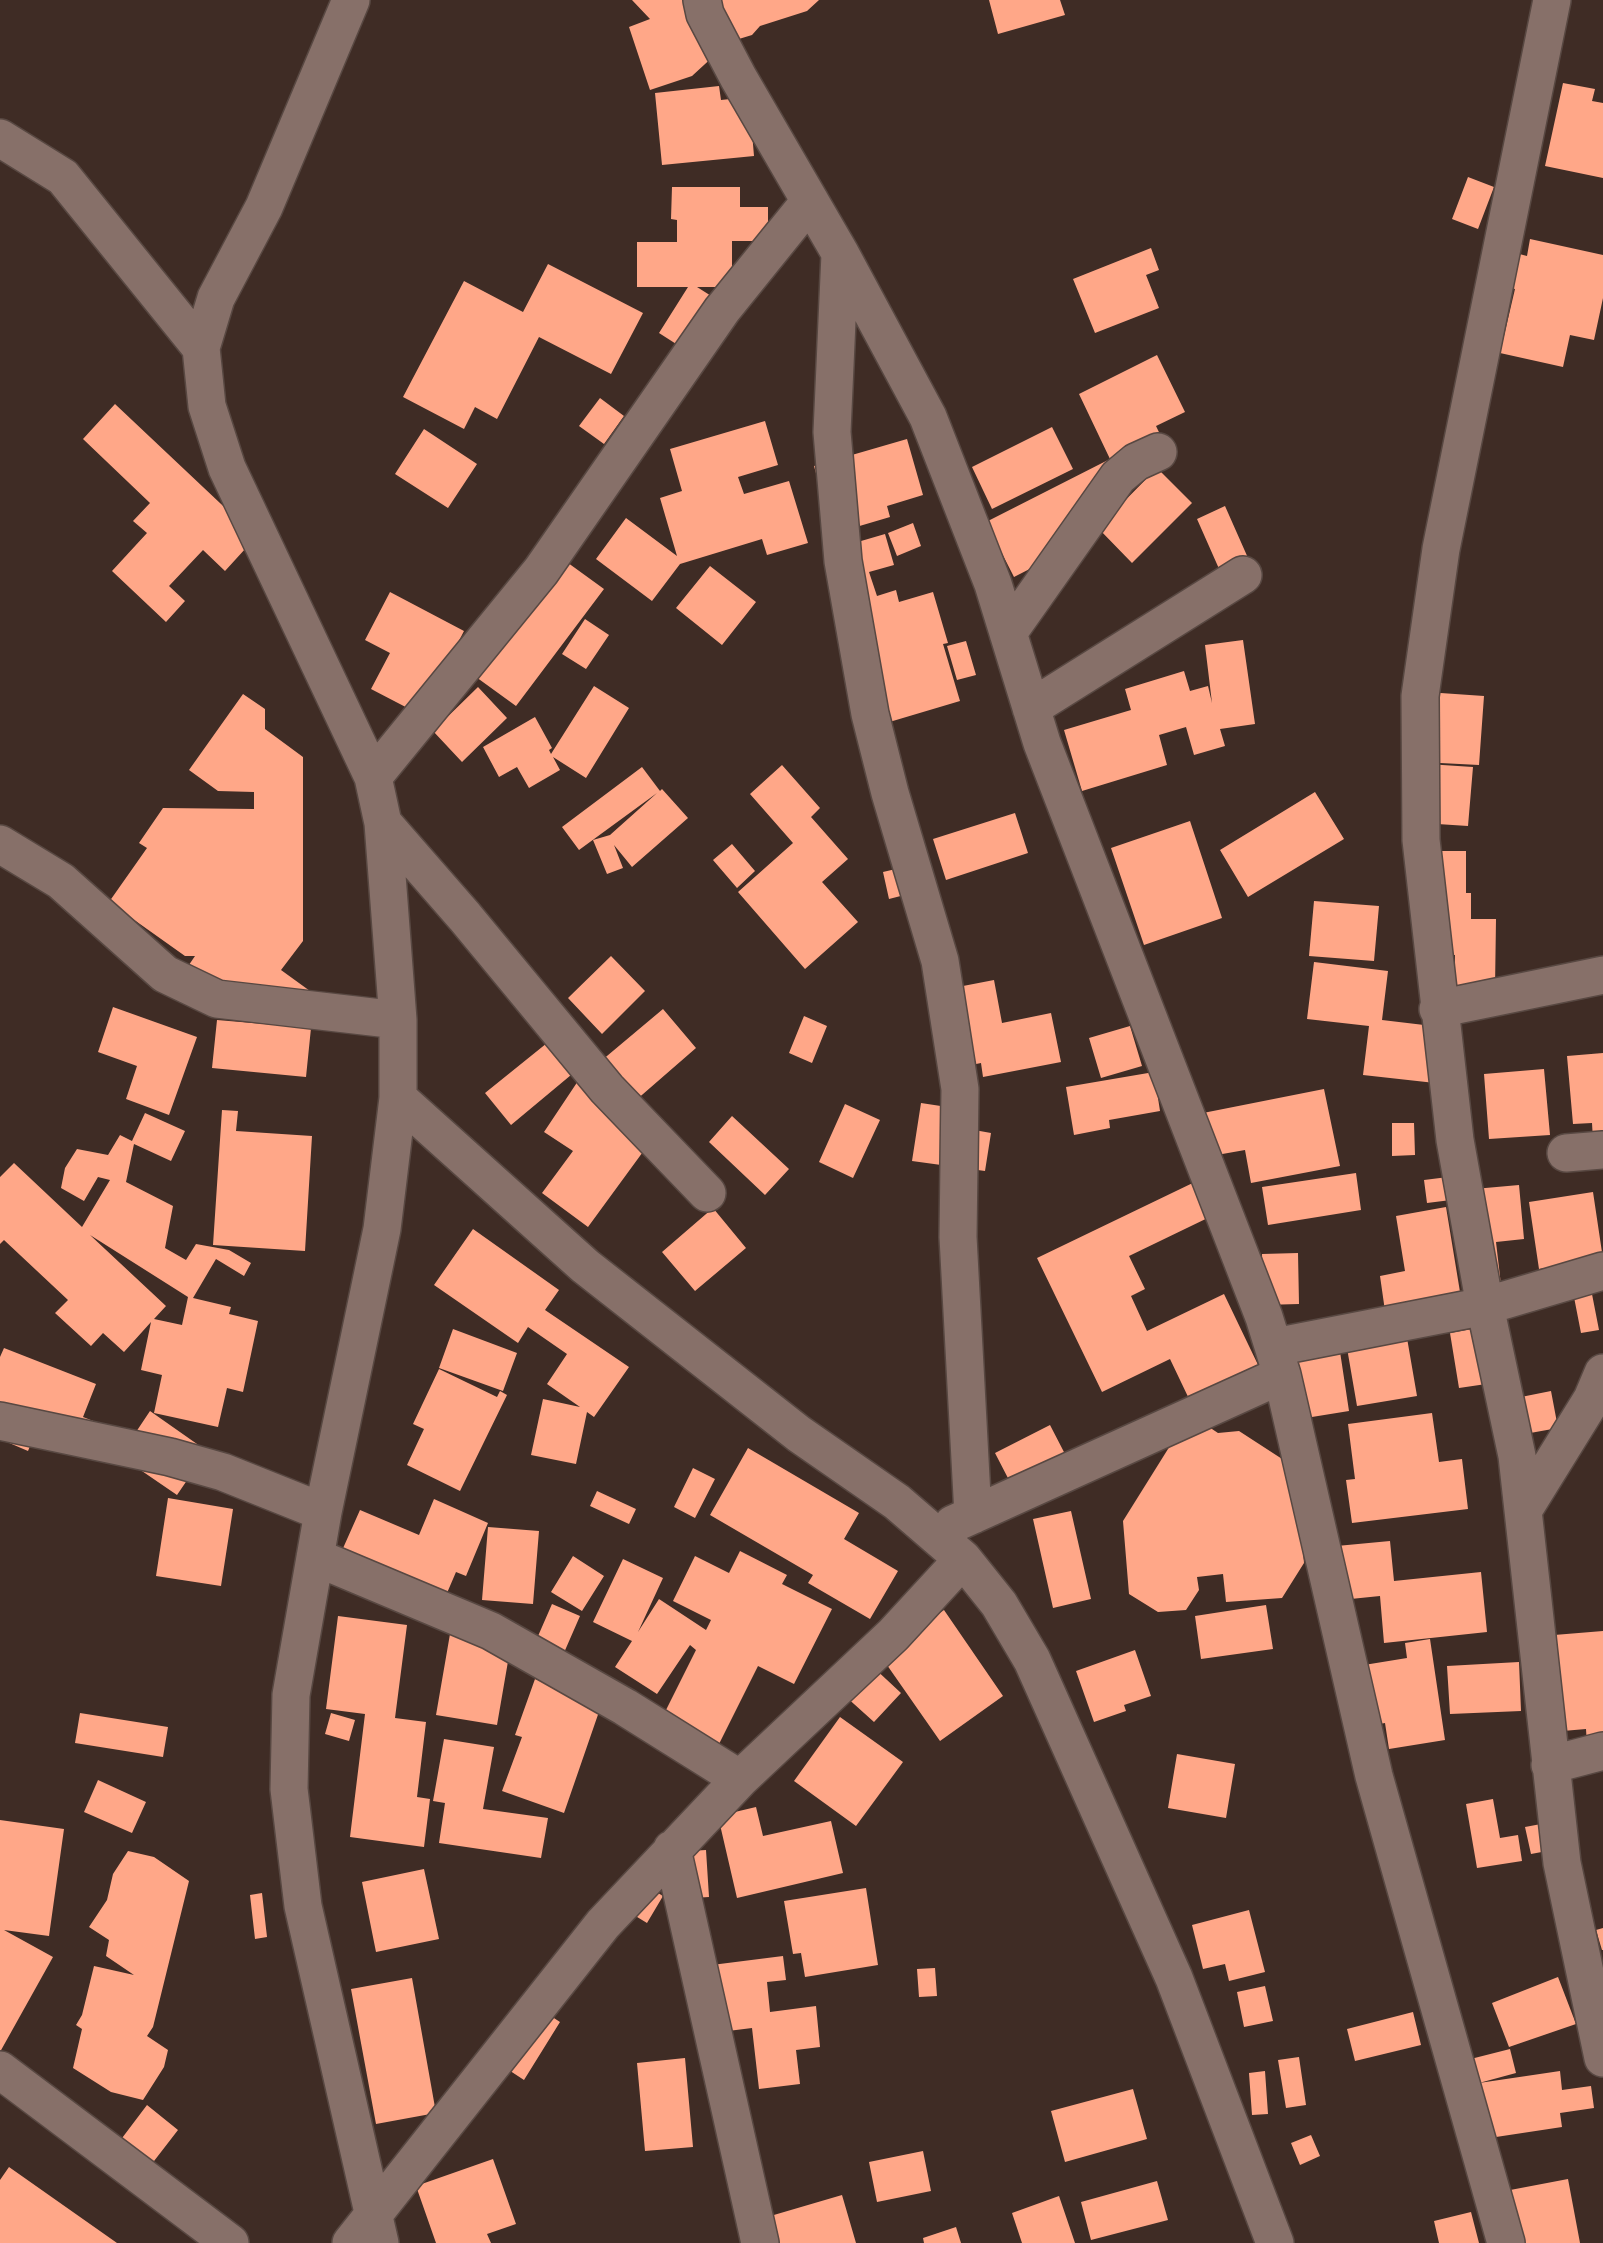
<!DOCTYPE html>
<html>
<head>
<meta charset="utf-8">
<style>
  body { margin:0 }
  canvas { display:block; background:#3f2c25 }
</style>
</head>
<body>
<canvas width="1603" height="2243"></canvas>
<script>
const ctx = document.querySelector('canvas').getContext('2d');
ctx.lineJoin = 'round';
function fillPath(path, color) {
  ctx.fillStyle = color;
  ctx.fill(path, 'evenodd');
}
function poly(rows) {
  const path = new Path2D();
  for (const r of rows) {
    path.moveTo(r[0], r[1]);
    for (let i = 2; i < r.length; i += 2) path.lineTo(r[i], r[i + 1]);
  }
  return path;
}
function strokePath(path, color, width, dash) {
  ctx.strokeStyle = color;
  ctx.lineWidth = width;
  ctx.lineCap = dash ? 'butt' : 'round';
  ctx.setLineDash(dash || []);
  ctx.stroke(path);
}
const building = poly([
  [632,0,819,0,807,11,760,26,752,35,729,42,692,76,650,90,629,27,650,19],
  [989,0,1060,0,1065,15,998,34],
  [1563,83,1595,89,1592,101,1603,103,1603,178,1545,166],
  [719,86,721,100,749,97,754,156,662,165,655,93],
  [1468,177,1494,187,1478,229,1452,219],
  [672,187,740,187,740,207,768,207,768,241,732,241,732,287,697,287,716,299,684,349,659,333,688,287,637,287,637,242,677,242,677,220,671,219],
  [1530,239,1603,255,1603,298,1594,340,1570,335,1563,367,1500,353,1515,289,1497,284,1504,250,1527,256],
  [1151,248,1159,270,1146,275,1159,308,1095,333,1073,279],
  [548,264,643,313,611,374,539,337,497,419,475,407,464,429,403,397,464,281,523,312],
  [1157,355,1185,412,1156,426,1169,453,1080,497,1098,534,1014,577,986,522,1110,459,1079,394],
  [600,398,624,416,604,444,579,426],
  [115,404,256,537,225,571,203,550,169,586,185,601,166,622,112,571,147,533,133,521,150,503,83,439],
  [765,421,778,465,738,477,744,494,789,481,808,543,767,555,762,539,680,564,652,601,596,559,626,518,677,556,660,498,682,491,670,449],
  [1052,427,1073,469,992,509,972,467],
  [424,429,477,464,448,508,395,474],
  [907,439,923,495,887,506,890,517,846,530,824,502,814,466],
  [1157,468,1192,503,1132,563,1098,528],
  [1225,506,1248,558,1220,571,1197,519],
  [913,523,921,546,897,556,888,533],
  [885,534,894,565,869,572,877,596,896,590,899,602,933,592,948,643,943,644,960,701,876,726,844,546],
  [564,560,604,589,516,706,476,677],
  [710,566,756,602,722,645,676,608],
  [390,592,464,631,421,715,371,689,390,653,365,640],
  [585,619,609,635,586,669,562,654],
  [1243,640,1255,724,1220,729,1225,746,1194,755,1186,727,1159,735,1167,765,1082,791,1064,730,1131,710,1125,689,1184,671,1190,691,1208,686,1212,703,1205,645],
  [966,641,976,675,957,680,947,646],
  [594,686,629,708,586,778,553,757,560,770,529,788,517,767,499,777,483,747,535,717,552,748,549,750,551,754],
  [478,687,507,718,462,762,433,731],
  [1426,692,1484,696,1479,765,1421,762],
  [243,694,265,709,265,729,303,757,303,941,281,970,310,991,176,984,195,956,185,956,109,902,147,848,139,843,163,808,254,809,254,792,218,791,189,770],
  [1427,764,1473,767,1468,826,1422,823],
  [782,765,820,808,811,817,848,859,822,882,858,922,805,969,738,892,793,843,750,794],
  [642,767,660,791,662,789,688,818,632,867,614,845,623,868,607,874,593,840,610,835,657,793,579,850,562,827],
  [1315,792,1344,839,1248,897,1220,850],
  [1015,813,1028,853,946,880,933,839],
  [1190,821,1222,918,1144,945,1111,848],
  [732,844,755,871,737,888,713,860],
  [1419,851,1466,851,1466,893,1471,893,1471,919,1496,919,1495,988,1455,988,1455,955,1428,955],
  [917,864,924,890,889,899,883,872],
  [1314,901,1379,906,1374,961,1309,956],
  [611,956,645,991,602,1034,568,998],
  [1314,962,1388,971,1382,1020,1441,1027,1435,1083,1363,1075,1369,1026,1307,1019],
  [994,980,1002,1023,1051,1013,1061,1062,983,1077,981,1063,947,1070,932,992],
  [113,1007,197,1037,169,1115,126,1099,137,1066,98,1052],
  [663,1009,696,1048,635,1101,601,1061],
  [804,1016,827,1026,812,1063,789,1053],
  [217,1020,311,1028,306,1077,212,1068],
  [1130,1026,1142,1066,1101,1078,1089,1038],
  [552,1039,577,1070,511,1125,485,1093],
  [1603,1053,1603,1139,1593,1140,1592,1123,1573,1124,1567,1056],
  [1544,1069,1550,1135,1489,1139,1484,1074],
  [1154,1072,1160,1111,1109,1120,1110,1128,1074,1135,1066,1087],
  [578,1081,656,1134,588,1227,542,1193,573,1151,544,1132],
  [1324,1089,1340,1166,1251,1183,1245,1150,1211,1156,1203,1113],
  [921,1103,967,1110,963,1128,991,1133,985,1171,912,1161],
  [845,1104,880,1120,853,1178,819,1162],
  [222,1110,238,1111,236,1131,312,1136,305,1251,213,1245],
  [145,1113,185,1131,171,1161,134,1144,126,1182,173,1206,165,1248,186,1260,196,1244,229,1250,251,1263,244,1276,216,1259,193,1298,231,1307,229,1314,258,1321,243,1392,227,1388,218,1427,154,1413,162,1375,141,1370,151,1322,124,1352,103,1333,91,1346,55,1313,68,1300,4,1240,0,1244,0,1177,14,1163,82,1227,110,1180,98,1177,84,1201,61,1188,65,1168,77,1149,108,1155,120,1135,132,1141],
  [90,1235,188,1297,182,1325,154,1319,166,1306],
  [732,1116,789,1169,765,1195,709,1142],
  [1392,1123,1414,1123,1415,1155,1392,1156],
  [1356,1173,1361,1210,1268,1225,1262,1187],
  [1448,1177,1451,1200,1427,1203,1424,1180],
  [1201,1179,1218,1213,1129,1256,1145,1289,1131,1296,1147,1331,1224,1294,1260,1369,1191,1403,1170,1359,1102,1392,1037,1258],
  [1519,1185,1524,1239,1496,1242,1501,1285,1473,1287,1463,1190],
  [1593,1192,1603,1259,1539,1269,1529,1202],
  [1446,1207,1461,1298,1385,1311,1380,1276,1405,1271,1396,1216],
  [713,1208,746,1248,695,1291,662,1252],
  [473,1229,559,1290,545,1310,629,1367,594,1417,587,1412,576,1464,531,1455,543,1399,580,1407,547,1384,567,1354,528,1327,518,1343,434,1285],
  [1298,1253,1299,1304,1263,1305,1262,1254],
  [1591,1289,1599,1330,1581,1333,1573,1292],
  [1483,1327,1493,1383,1459,1388,1450,1333],
  [453,1329,517,1353,503,1391,439,1368],
  [1407,1338,1417,1396,1357,1406,1347,1348],
  [1339,1345,1349,1411,1281,1422,1270,1356],
  [4,1348,96,1384,83,1417,106,1426,37,1429,28,1451,0,1439,0,1357],
  [439,1369,497,1397,500,1391,507,1395,460,1491,407,1465,424,1429,413,1424],
  [1551,1391,1558,1428,1508,1437,1501,1401],
  [150,1411,207,1451,177,1495,120,1456],
  [1432,1413,1439,1462,1462,1459,1468,1509,1352,1523,1346,1480,1355,1479,1348,1424],
  [1203,1423,1218,1433,1239,1431,1296,1468,1304,1563,1282,1598,1226,1602,1223,1574,1197,1577,1199,1590,1186,1610,1158,1612,1129,1594,1123,1521,1183,1425],
  [1050,1425,1065,1454,1010,1482,995,1453],
  [748,1448,859,1513,844,1539,898,1571,870,1619,808,1583,813,1575,710,1515],
  [693,1468,715,1479,695,1518,674,1507],
  [597,1491,636,1509,629,1524,590,1506],
  [168,1498,233,1509,221,1586,156,1576],
  [434,1499,488,1523,466,1576,456,1572,444,1600,340,1555,360,1510,419,1535],
  [1071,1511,1091,1599,1053,1608,1033,1519],
  [488,1527,539,1531,533,1604,482,1600],
  [1390,1541,1394,1581,1481,1572,1487,1632,1384,1643,1380,1596,1331,1601,1326,1547],
  [740,1551,787,1575,782,1584,832,1609,794,1684,758,1666,718,1746,662,1718,696,1650,690,1645,657,1694,615,1667,632,1641,593,1622,623,1559,663,1578,638,1632,659,1599,706,1630,711,1620,673,1601,695,1556,729,1573],
  [573,1556,604,1576,582,1611,551,1592],
  [552,1604,580,1616,556,1671,528,1659],
  [1266,1605,1273,1649,1201,1659,1195,1616],
  [944,1610,1003,1696,940,1741,880,1655],
  [338,1616,407,1625,395,1718,426,1722,417,1797,430,1799,424,1847,350,1837,365,1714,326,1709],
  [1603,1631,1603,1744,1587,1745,1586,1729,1551,1732,1542,1636],
  [450,1634,511,1644,497,1725,436,1715],
  [1430,1639,1445,1740,1389,1749,1385,1723,1374,1725,1364,1665,1407,1658,1405,1643],
  [1135,1650,1151,1696,1124,1705,1126,1711,1094,1722,1076,1671],
  [1519,1662,1521,1711,1450,1714,1447,1666],
  [872,1666,901,1693,874,1722,844,1695],
  [535,1679,602,1703,564,1813,502,1791,522,1737,515,1735],
  [80,1713,168,1727,163,1757,75,1743],
  [331,1713,355,1720,349,1741,325,1734],
  [840,1717,903,1762,856,1826,794,1781],
  [444,1739,494,1747,483,1809,548,1818,541,1858,439,1843,445,1803,433,1801],
  [1177,1754,1235,1764,1226,1818,1168,1808],
  [98,1780,146,1802,132,1833,84,1812],
  [1493,1799,1500,1838,1518,1835,1522,1861,1477,1868,1466,1804],
  [756,1807,763,1836,831,1821,843,1873,737,1898,718,1816],
  [0,1820,64,1829,49,1936,4,1930,53,1957,0,2052],
  [1541,1824,1547,1851,1531,1854,1525,1827],
  [706,1850,709,1897,693,1898,689,1851],
  [128,1851,154,1857,189,1881,153,2027,147,2036,168,2050,164,2067,143,2100,111,2092,73,2068,82,2029,76,2025,82,2015,94,1966,134,1975,106,1956,109,1940,89,1927,107,1900,113,1874],
  [424,1869,439,1939,376,1952,362,1882],
  [635,1879,663,1896,647,1923,619,1906],
  [866,1888,878,1965,805,1977,801,1953,793,1954,784,1901],
  [262,1893,267,1937,255,1939,250,1895],
  [1249,1910,1265,1972,1229,1981,1225,1964,1203,1969,1192,1925],
  [1603,1928,1603,1950,1602,1950,1596,1930],
  [783,1956,786,1980,767,1982,770,2012,816,2006,820,2047,796,2050,800,2084,759,2089,752,2028,696,2035,688,1968],
  [935,1968,937,1996,919,1997,917,1969],
  [1558,1977,1576,2024,1509,2047,1492,2003],
  [412,1978,436,2113,376,2124,351,1989],
  [1265,1986,1273,2021,1244,2027,1237,1992],
  [531,2003,560,2022,524,2080,495,2061],
  [1413,2012,1421,2045,1355,2061,1347,2029],
  [1510,2049,1516,2073,1479,2083,1560,2071,1562,2090,1591,2086,1594,2108,1560,2113,1562,2127,1463,2142,1447,2065],
  [1299,2057,1306,2105,1286,2108,1278,2060],
  [685,2058,693,2147,645,2151,637,2063],
  [1265,2071,1268,2114,1252,2115,1249,2073],
  [1133,2089,1147,2139,1065,2162,1051,2111],
  [147,2105,178,2130,144,2174,113,2150],
  [1311,2135,1320,2156,1300,2165,1291,2143],
  [923,2151,931,2191,877,2202,869,2162],
  [493,2159,516,2224,487,2234,491,2243,436,2243,416,2186],
  [9,2167,117,2243,0,2243,0,2180],
  [1568,2179,1580,2243,1514,2243,1505,2191],
  [1157,2181,1168,2220,1091,2240,1081,2202],
  [842,2195,856,2243,775,2243,767,2217],
  [1059,2196,1075,2243,1022,2243,1012,2213],
  [1471,2212,1479,2243,1439,2243,1434,2221],
  [956,2227,961,2243,924,2243,923,2238]
]);
const street = poly([
  [351,0,264,207,216,298,201,348,207,406,227,468,373,777,383,823,398,1020,398,1098,382,1229,323,1512,291,1695,289,1789,303,1906,380,2243],
  [702,0,705,14,738,77,840,253,928,417,993,584,1042,743,1264,1317,1282,1375,1374,1776,1506,2243],
  [1552,0,1441,549,1420,696,1421,840,1455,1140,1485,1306,1517,1456,1562,1863,1603,2058],
  [0,138,63,177,201,348],
  [840,254,832,432,843,561,870,714,890,793,940,961,960,1089,958,1237,973,1515],
  [1008,633,1118,477,1136,462,1158,452],
  [1031,708,1243,575],
  [373,777,541,571,722,310,810,201],
  [383,823,465,917,607,1089,707,1193],
  [0,844,61,881,165,974,217,999,398,1020],
  [1438,1009,1603,975],
  [398,1098,585,1266,799,1434,897,1502,963,1559,999,1604,1032,1660,1174,1978,1275,2243],
  [1566,1153,1603,1150],
  [1275,1347,1485,1306,1603,1271],
  [0,1421,170,1457,223,1472,323,1512],
  [1524,1509,1592,1399,1603,1373],
  [953,1524,1282,1375],
  [315,1557,491,1631,625,1707,740,1779],
  [1550,1765,1603,1751],
  [672,1849,760,2243],
  [0,2070,230,2243],
  [351,2243,603,1924,740,1779,893,1635,963,1559]
]);
fillPath(building, '#ffa788');
strokePath(street, '#584842', 40);
strokePath(street, '#877069', 37);
</script>
</body>
</html>
